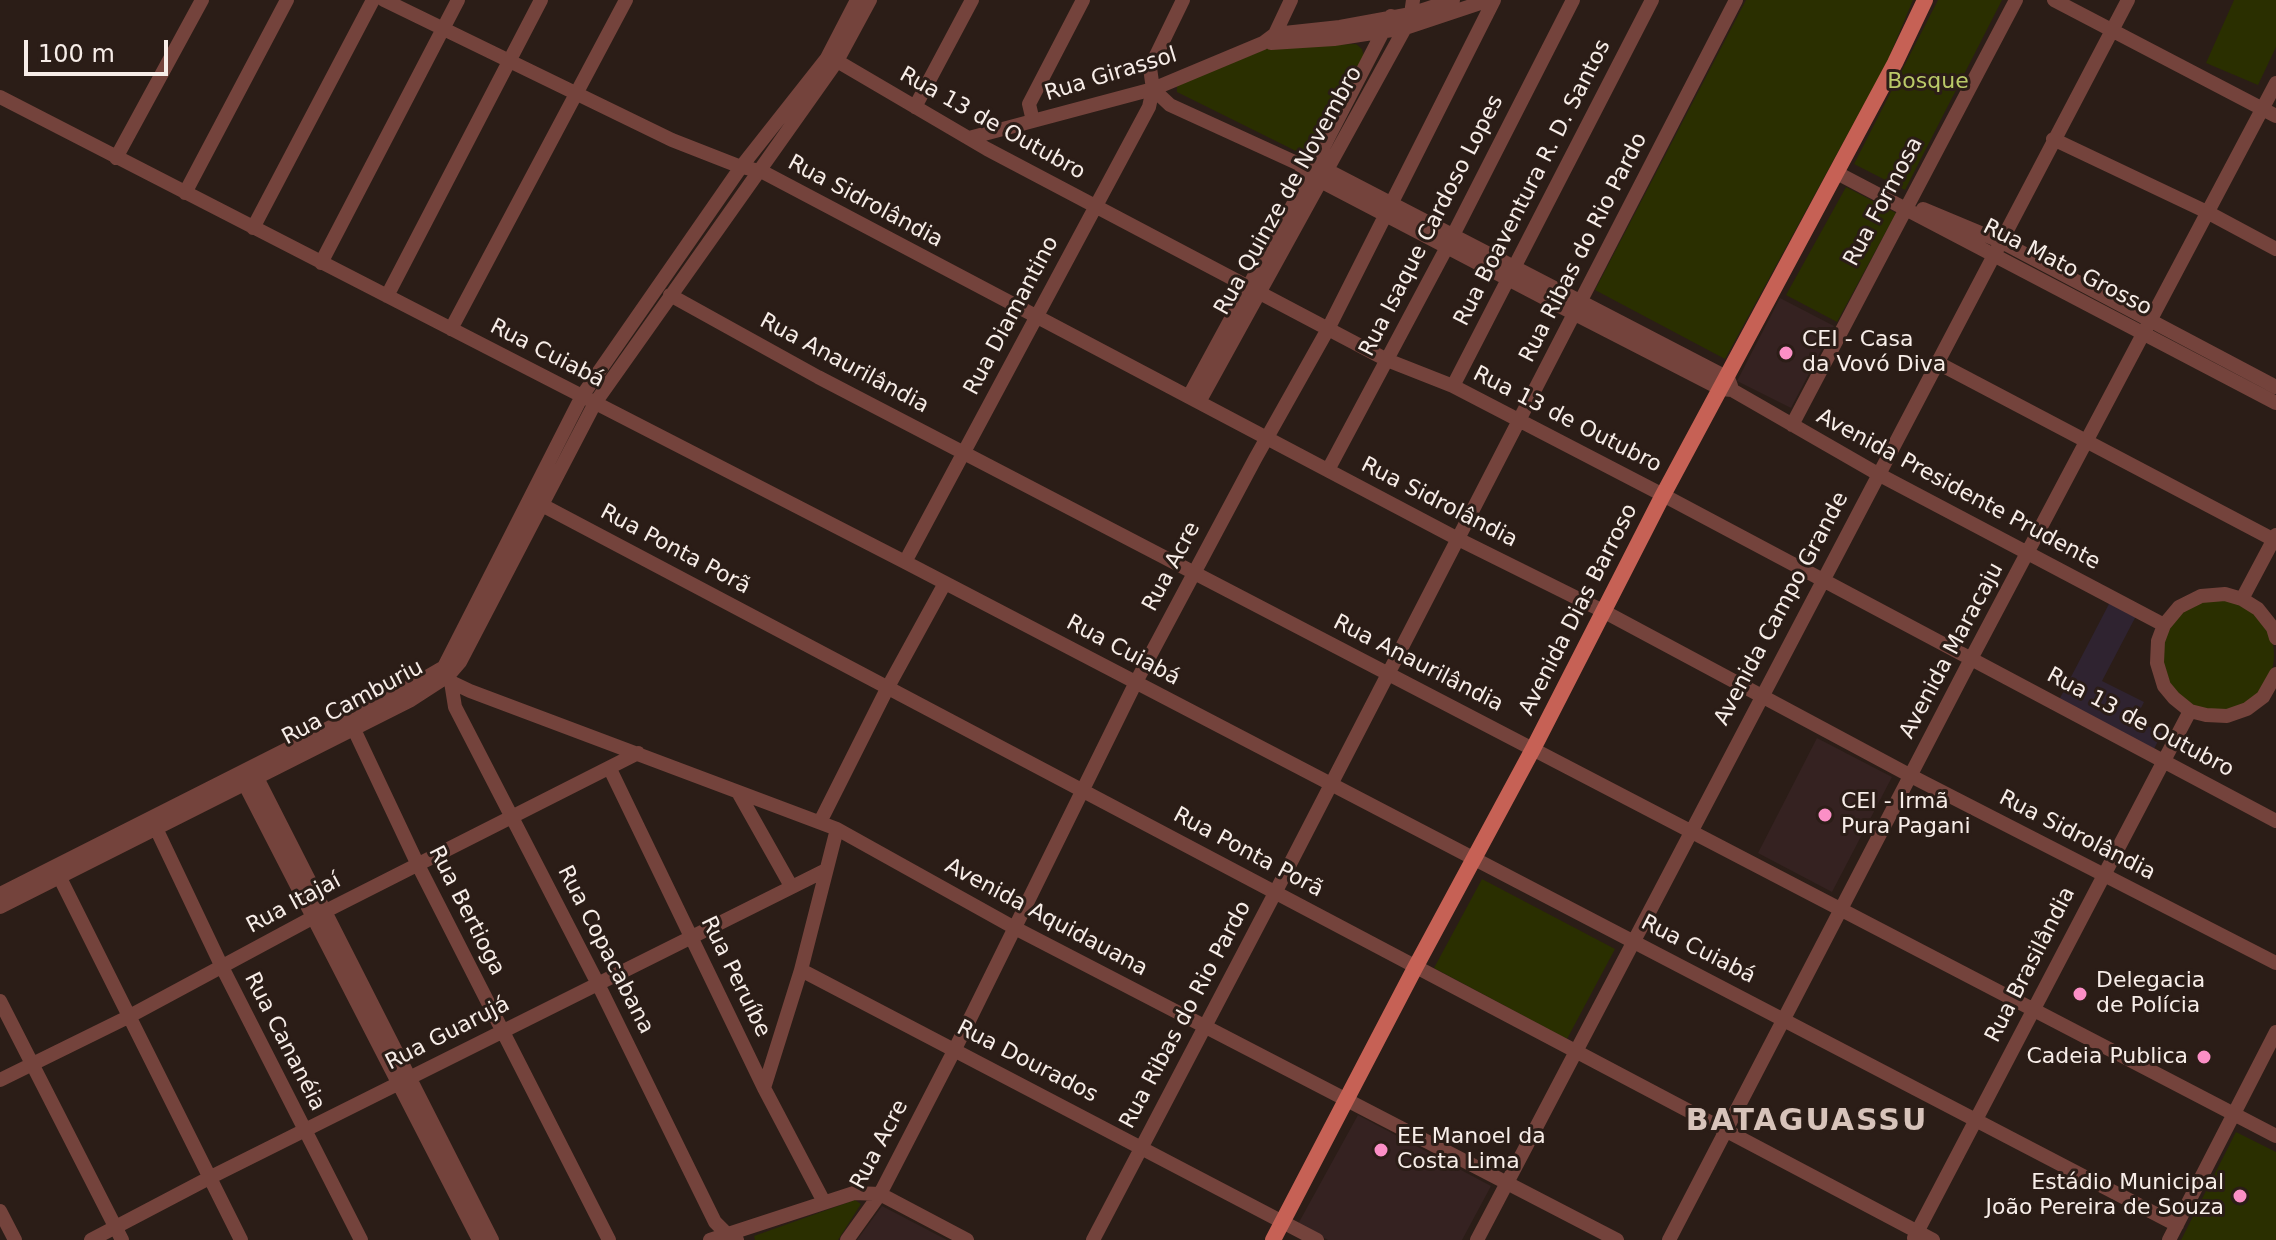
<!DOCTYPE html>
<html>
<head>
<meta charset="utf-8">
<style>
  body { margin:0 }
  #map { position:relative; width:2276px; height:1240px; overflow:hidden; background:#2b1d17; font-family:"DejaVu Sans",sans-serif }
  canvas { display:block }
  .scale { position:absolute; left:24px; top:40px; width:144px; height:36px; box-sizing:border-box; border:4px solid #f7ede8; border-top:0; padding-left:10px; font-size:24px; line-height:28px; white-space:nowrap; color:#f7ede8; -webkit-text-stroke:6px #2b1d17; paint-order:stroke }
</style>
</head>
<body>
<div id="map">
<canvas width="2276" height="1240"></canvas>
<div class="scale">100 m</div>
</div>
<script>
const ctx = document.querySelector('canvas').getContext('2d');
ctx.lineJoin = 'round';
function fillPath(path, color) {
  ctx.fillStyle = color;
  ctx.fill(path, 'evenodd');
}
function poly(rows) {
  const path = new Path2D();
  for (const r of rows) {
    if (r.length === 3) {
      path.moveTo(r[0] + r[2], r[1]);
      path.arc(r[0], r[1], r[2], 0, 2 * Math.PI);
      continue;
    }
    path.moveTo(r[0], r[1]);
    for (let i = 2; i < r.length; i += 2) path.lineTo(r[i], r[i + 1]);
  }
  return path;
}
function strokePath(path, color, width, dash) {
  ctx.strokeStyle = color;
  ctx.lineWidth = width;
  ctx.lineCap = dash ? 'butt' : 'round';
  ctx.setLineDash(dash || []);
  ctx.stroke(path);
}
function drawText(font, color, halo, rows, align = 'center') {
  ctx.font = font + ' "DejaVu Sans",sans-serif';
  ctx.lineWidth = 6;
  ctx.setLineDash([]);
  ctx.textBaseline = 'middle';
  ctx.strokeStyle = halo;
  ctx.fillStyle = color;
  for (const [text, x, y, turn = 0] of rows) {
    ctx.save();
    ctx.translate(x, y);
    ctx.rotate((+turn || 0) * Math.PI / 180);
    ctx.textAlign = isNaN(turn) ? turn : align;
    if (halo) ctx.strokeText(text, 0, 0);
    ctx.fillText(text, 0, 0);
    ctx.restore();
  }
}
const education = poly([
  [1780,298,1834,326,1791,408,1737,381],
  [1817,738,1892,777,1832,892,1758,853],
  [1358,1115,1491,1186,1462,1240,1328,1240,1298,1224],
  [882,1206,947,1240,857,1240]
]);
const medical = poly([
  [2110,602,2136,616,2102,681,2144,702,2135,720,2162,733,2154,749,2059,700]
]);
const green = poly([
  [1746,0,1913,0,1887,62,1725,359,1595,290],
  [1938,0,2002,0,1905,190,1854,164],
  [2234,0,2276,0,2276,47,2258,85,2206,63],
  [1356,44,1362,49,1364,57,1310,158,1177,92,1177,85,1271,47],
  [1846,187,1896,213,1837,322,1786,295],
  [2218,655,56],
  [1482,879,1615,949,1567,1039,1434,968],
  [2236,1132,2276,1152,2276,1240,2181,1240],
  [855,1200,861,1204,838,1240,755,1240,754,1236]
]);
const minor = poly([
  [384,0,672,140,741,167,761,171,1458,539,1603,611,1911,776,2276,963],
  [2054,0,2276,116],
  [1275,40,1275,34,1291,0],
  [1271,43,1334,39,1405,28,1489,0],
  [837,61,987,149,1387,360,1453,386,1663,495,2276,821],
  [1153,89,1170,105,1299,164,1309,175,1575,314,1721,389,1732,390,1878,474,2164,625],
  [0,97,905,562,2177,1225],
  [915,107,972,0],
  [1033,121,1029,104,1083,0],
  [969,138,1153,89,1263,43,1275,34,1340,27,1411,14,1453,0],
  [2053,139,2207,212,2276,249],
  [116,158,202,0],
  [1299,164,1315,164,1325,169,1728,378,1731,386],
  [1837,173,2276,403],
  [185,193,287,0],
  [1923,209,2002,242,2276,387],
  [253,228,373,0],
  [321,263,458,0],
  [670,295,818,377,2276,1136],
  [387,296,541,0],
  [451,329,626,0],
  [1936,362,2276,541],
  [1453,386,1652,0],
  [1189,396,1309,175,1391,16],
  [1199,402,1405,28,1411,14,1413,0],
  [1792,425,2016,0],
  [1328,470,1447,247,1573,0],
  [542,505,1933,1240],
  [905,562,1149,107,1153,89,1150,68,1183,0],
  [2242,599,2276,535],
  [2276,638,2273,628,2258,609,2242,599,2225,594,2201,596,2179,607,2164,625,2158,641,2157,663,2164,686,2174,698,2190,711,2206,715,2227,716,2247,709,2263,697,2276,674],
  [444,667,451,682,470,691,837,829,1013,927,1617,1240],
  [451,682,455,707,598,984,715,1222,727,1234,737,1240],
  [350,721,418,865,609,1240],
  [610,769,764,1088,824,1202],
  [253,770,492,1240],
  [241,777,479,1240],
  [738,792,791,886],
  [153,822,222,967,361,1240],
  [820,822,888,687,945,583],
  [56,870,241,1240],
  [0,894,406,689,444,667,582,396,741,167,827,58,857,0],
  [0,907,411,700,448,676,460,662,595,403,837,61,870,0],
  [801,970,1317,1240],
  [0,1001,122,1240],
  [0,1080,128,1017,312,918,638,753],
  [764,1088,801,970,837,829],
  [0,1211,15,1240],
  [1914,1238,2190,711],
  [91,1240,211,1177,826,870],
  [710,1240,854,1193,880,1194,967,1240],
  [847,1240,880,1194,955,1049,1136,682,1255,459,1328,329,1494,0],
  [1093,1240,1275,893,1736,0],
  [1477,1240,2128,0],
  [1669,1240,1972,657,2276,83],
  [2169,1240,2276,1032]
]);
const major = poly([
  [1273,1240,1416,966,1533,749,1663,495,1895,63,1925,0]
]);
const markers = [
  [1786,353,8,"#fb8fc6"],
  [1825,815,8,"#fb8fc6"],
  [2080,994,8,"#fb8fc6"],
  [2204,1057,8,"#fb8fc6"],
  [1381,1150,8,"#fb8fc6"],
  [2240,1196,8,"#fb8fc6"]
];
const streetNames = [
  ["Rua Girassol",1111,75,-17],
  ["Rua 13 de Outubro",992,124,29],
  ["Rua Boaventura R. D. Santos",1533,183,-63],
  ["Rua Quinze de Novembro",1289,191,-61],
  ["Rua Sidrolândia",865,202,28],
  ["Rua Formosa",1884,202,-62],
  ["Rua Isaque Cardoso Lopes",1432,226,-63],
  ["Rua Ribas do Rio Pardo",1584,248,-63],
  ["Rua Mato Grosso",2067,268,27],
  ["Rua Diamantino",1012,316,-62],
  ["Rua Cuiabá",547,354,27],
  ["Rua Anaurilândia",844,364,28],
  ["Rua 13 de Outubro",1567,420,27],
  ["Avenida Presidente Prudente",1958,490,28],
  ["Rua Sidrolândia",1439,503,27],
  ["Rua Ponta Porã",675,550,28],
  ["Rua Acre",1172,567,-62],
  ["Avenida Campo Grande",1782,609,-62],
  ["Avenida Dias Barroso",1579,610,-63],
  ["Rua Cuiabá",1123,651,28],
  ["Avenida Maracaju",1952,651,-62],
  ["Rua Anaurilândia",1418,664,27],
  ["Rua Camburiu",353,703,-28],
  ["Rua 13 de Outubro",2140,723,28],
  ["Rua Sidrolândia",2077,836,27],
  ["Rua Ponta Porã",1248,853,28],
  ["Rua Itajaí",294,904,-28],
  ["Rua Bertioga",466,911,63],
  ["Avenida Aquidauana",1046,918,28],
  ["Rua Copacabana",605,950,63],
  ["Rua Cuiabá",1698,950,27],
  ["Rua Brasilândia",2031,965,-63],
  ["Rua Peruíbe",735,977,64],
  ["Rua Ribas do Rio Pardo",1186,1015,-62],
  ["Rua Guarujá",448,1034,-27],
  ["Rua Cananéia",284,1042,63],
  ["Rua Dourados",1027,1062,27],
  ["Rua Acre",880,1145,-62]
];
const parkNames = [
  ["Bosque",1928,82]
];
const poiNames = [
  ["CEI - Casa",1802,340],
  ["da Vovó Diva",1802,365],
  ["CEI - Irmã",1841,802],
  ["Pura Pagani",1841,827],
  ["Delegacia",2096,981],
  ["de Polícia",2096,1006],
  ["Cadeia Publica",2188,1057,"right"],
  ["EE Manoel da",1397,1137],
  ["Costa Lima",1397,1162],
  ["Estádio Municipal",2224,1183,"right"],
  ["João Pereira de Souza",2224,1208,"right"]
];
const districtNames = [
  ["BATAGUASSU",1807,1122]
];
fillPath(education, '#352221');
fillPath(medical, '#2f2330');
fillPath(green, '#2a2f00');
strokePath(minor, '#74433c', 14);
strokePath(major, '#c66155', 16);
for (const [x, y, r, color] of markers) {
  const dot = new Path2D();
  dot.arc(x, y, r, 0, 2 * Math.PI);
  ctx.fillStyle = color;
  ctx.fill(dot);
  strokePath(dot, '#2b1d17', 3);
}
drawText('22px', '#f7ede8', '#2b1d17', streetNames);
drawText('22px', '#baca68', '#2b1d17', parkNames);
drawText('22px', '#f7ede8', '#2b1d17', poiNames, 'left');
ctx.letterSpacing = '2px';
drawText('bold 30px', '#d7c3ba', '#2b1d17', districtNames);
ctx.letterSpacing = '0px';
</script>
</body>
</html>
